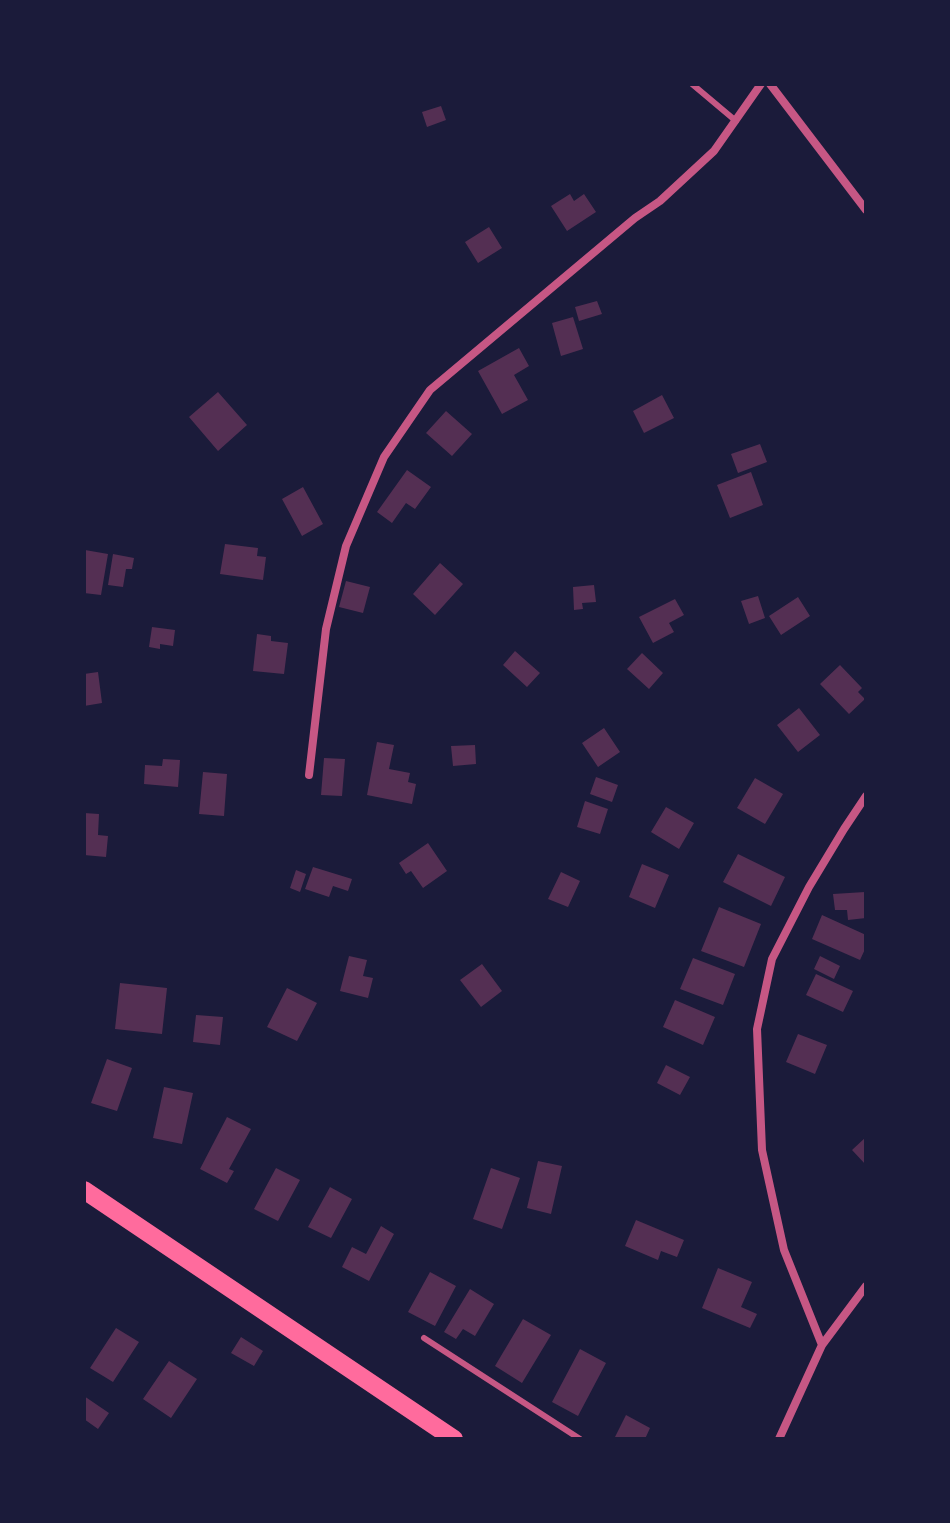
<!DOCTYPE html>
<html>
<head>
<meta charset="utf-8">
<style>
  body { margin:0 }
  #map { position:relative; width:950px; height:1523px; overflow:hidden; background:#1b1b3a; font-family:"Space Grotesk",sans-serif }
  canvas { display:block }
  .frame { position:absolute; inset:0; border:86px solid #1b1b3a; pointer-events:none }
</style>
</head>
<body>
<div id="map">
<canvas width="950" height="1523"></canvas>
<div class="frame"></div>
</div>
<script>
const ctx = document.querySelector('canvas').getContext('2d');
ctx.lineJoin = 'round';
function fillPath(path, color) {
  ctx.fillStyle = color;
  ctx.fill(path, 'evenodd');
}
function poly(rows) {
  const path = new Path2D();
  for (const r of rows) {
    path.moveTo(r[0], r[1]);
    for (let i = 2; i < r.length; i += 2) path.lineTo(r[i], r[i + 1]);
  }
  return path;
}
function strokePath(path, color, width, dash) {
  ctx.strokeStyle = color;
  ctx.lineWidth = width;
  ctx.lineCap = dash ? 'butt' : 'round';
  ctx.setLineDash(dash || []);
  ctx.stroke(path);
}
const building = poly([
  [441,106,446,120,427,127,422,112],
  [570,194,574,201,584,194,596,212,567,231,551,206],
  [489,227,502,248,478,263,465,242],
  [597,301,602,314,579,321,575,307],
  [573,317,583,349,561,356,552,323],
  [519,348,529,366,514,375,528,400,502,414,478,371],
  [218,392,247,425,218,451,189,417],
  [662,395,674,418,644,433,633,411],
  [446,411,472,434,452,456,426,433],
  [760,444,767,462,738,473,731,454],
  [407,470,431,487,415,509,406,503,392,523,377,512],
  [751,472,763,505,730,518,717,485],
  [303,487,323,524,302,536,282,499],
  [225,544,258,548,257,556,266,557,263,580,220,574],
  [85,550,108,554,101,595,84,593],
  [113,554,134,558,132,569,126,569,123,587,108,585],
  [440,563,463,584,435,615,413,594],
  [346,581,370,587,363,613,339,607],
  [594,585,596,602,582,603,583,609,574,610,573,587],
  [758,596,765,618,749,624,741,601],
  [798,597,810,616,781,635,769,616],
  [675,599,684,615,669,623,674,632,653,643,639,617],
  [152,627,175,630,173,646,160,644,160,649,149,647],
  [257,634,271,636,271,641,288,643,284,674,253,671],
  [515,651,540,673,527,687,503,665],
  [642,653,663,673,649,689,627,669],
  [840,665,862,688,858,692,865,699,849,714,820,684],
  [98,672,102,703,84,706,84,674],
  [799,708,820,735,798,752,777,725],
  [604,728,620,752,598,767,582,743],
  [377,742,394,745,389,769,410,773,408,782,416,784,412,804,367,795],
  [475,745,476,764,453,766,451,746],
  [324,758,345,759,342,796,321,795],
  [163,759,180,760,178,787,144,784,145,765,162,766],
  [203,772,227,774,224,816,199,814],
  [596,777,618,785,612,802,590,794],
  [755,778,783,794,765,824,737,808],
  [585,801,608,809,600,834,577,827],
  [666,807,694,823,679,849,651,832],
  [84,813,99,814,98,835,108,836,106,857,84,855],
  [428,843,447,871,423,888,411,871,406,874,399,863],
  [738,854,785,877,771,906,723,882],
  [642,864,669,875,655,908,629,897],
  [313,867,352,879,348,891,333,886,329,897,305,889],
  [296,870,306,874,300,892,290,888],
  [561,872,580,881,568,907,548,899],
  [865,892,866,918,848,920,847,910,835,910,833,894],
  [719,907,761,924,744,967,701,951],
  [822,915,866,935,866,947,860,960,812,939],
  [349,956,367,960,363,976,373,978,368,998,340,991],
  [820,956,840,966,834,979,814,969],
  [693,958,735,974,723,1005,680,989],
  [482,964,502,991,481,1007,460,980],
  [816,974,853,991,843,1012,806,995],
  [120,983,167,988,162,1034,115,1029],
  [287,988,317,1003,297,1041,267,1027],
  [675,1000,715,1017,703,1045,663,1027],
  [196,1015,223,1017,220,1045,193,1042],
  [798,1034,827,1045,815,1074,786,1062],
  [107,1059,132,1068,117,1111,91,1103],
  [666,1065,690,1077,680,1095,657,1083],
  [164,1087,193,1093,182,1144,153,1138],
  [227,1117,251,1129,229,1169,234,1171,227,1183,200,1169],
  [866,1137,866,1165,852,1150],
  [538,1161,562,1166,551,1214,527,1208],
  [276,1168,300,1180,278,1221,254,1209],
  [491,1168,520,1178,502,1229,473,1219],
  [330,1187,352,1199,331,1238,308,1227],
  [636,1220,684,1240,677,1257,661,1251,658,1260,625,1246],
  [381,1226,394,1234,369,1281,342,1267,352,1247,366,1254],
  [718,1268,752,1282,741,1307,757,1314,750,1328,702,1308],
  [430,1272,456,1286,435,1326,408,1312],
  [470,1289,494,1304,475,1336,463,1329,456,1339,444,1332],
  [523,1319,551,1335,522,1383,495,1366],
  [116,1328,139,1342,113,1382,90,1368],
  [241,1337,263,1351,254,1366,231,1353],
  [580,1349,606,1363,578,1416,552,1402],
  [169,1361,197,1379,171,1418,143,1399],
  [84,1396,109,1413,98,1429,84,1419],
  [626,1415,650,1428,645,1439,614,1439]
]);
const service = poly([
  [692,84,736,121],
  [424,1338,580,1439]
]);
const minor = poly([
  [770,84,866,210],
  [309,775,326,629,346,546,384,457,430,390,635,218,660,201,714,151,761,84],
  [822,1345,784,1250,762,1150,757,1029,772,959,809,887,844,829,866,796],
  [779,1439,822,1345,866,1286]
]);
const primary = poly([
  [84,1190,454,1439]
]);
fillPath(building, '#542f53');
strokePath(service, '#c65784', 6);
strokePath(minor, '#c65784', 8);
strokePath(primary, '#ff6b9d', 18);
</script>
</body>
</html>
